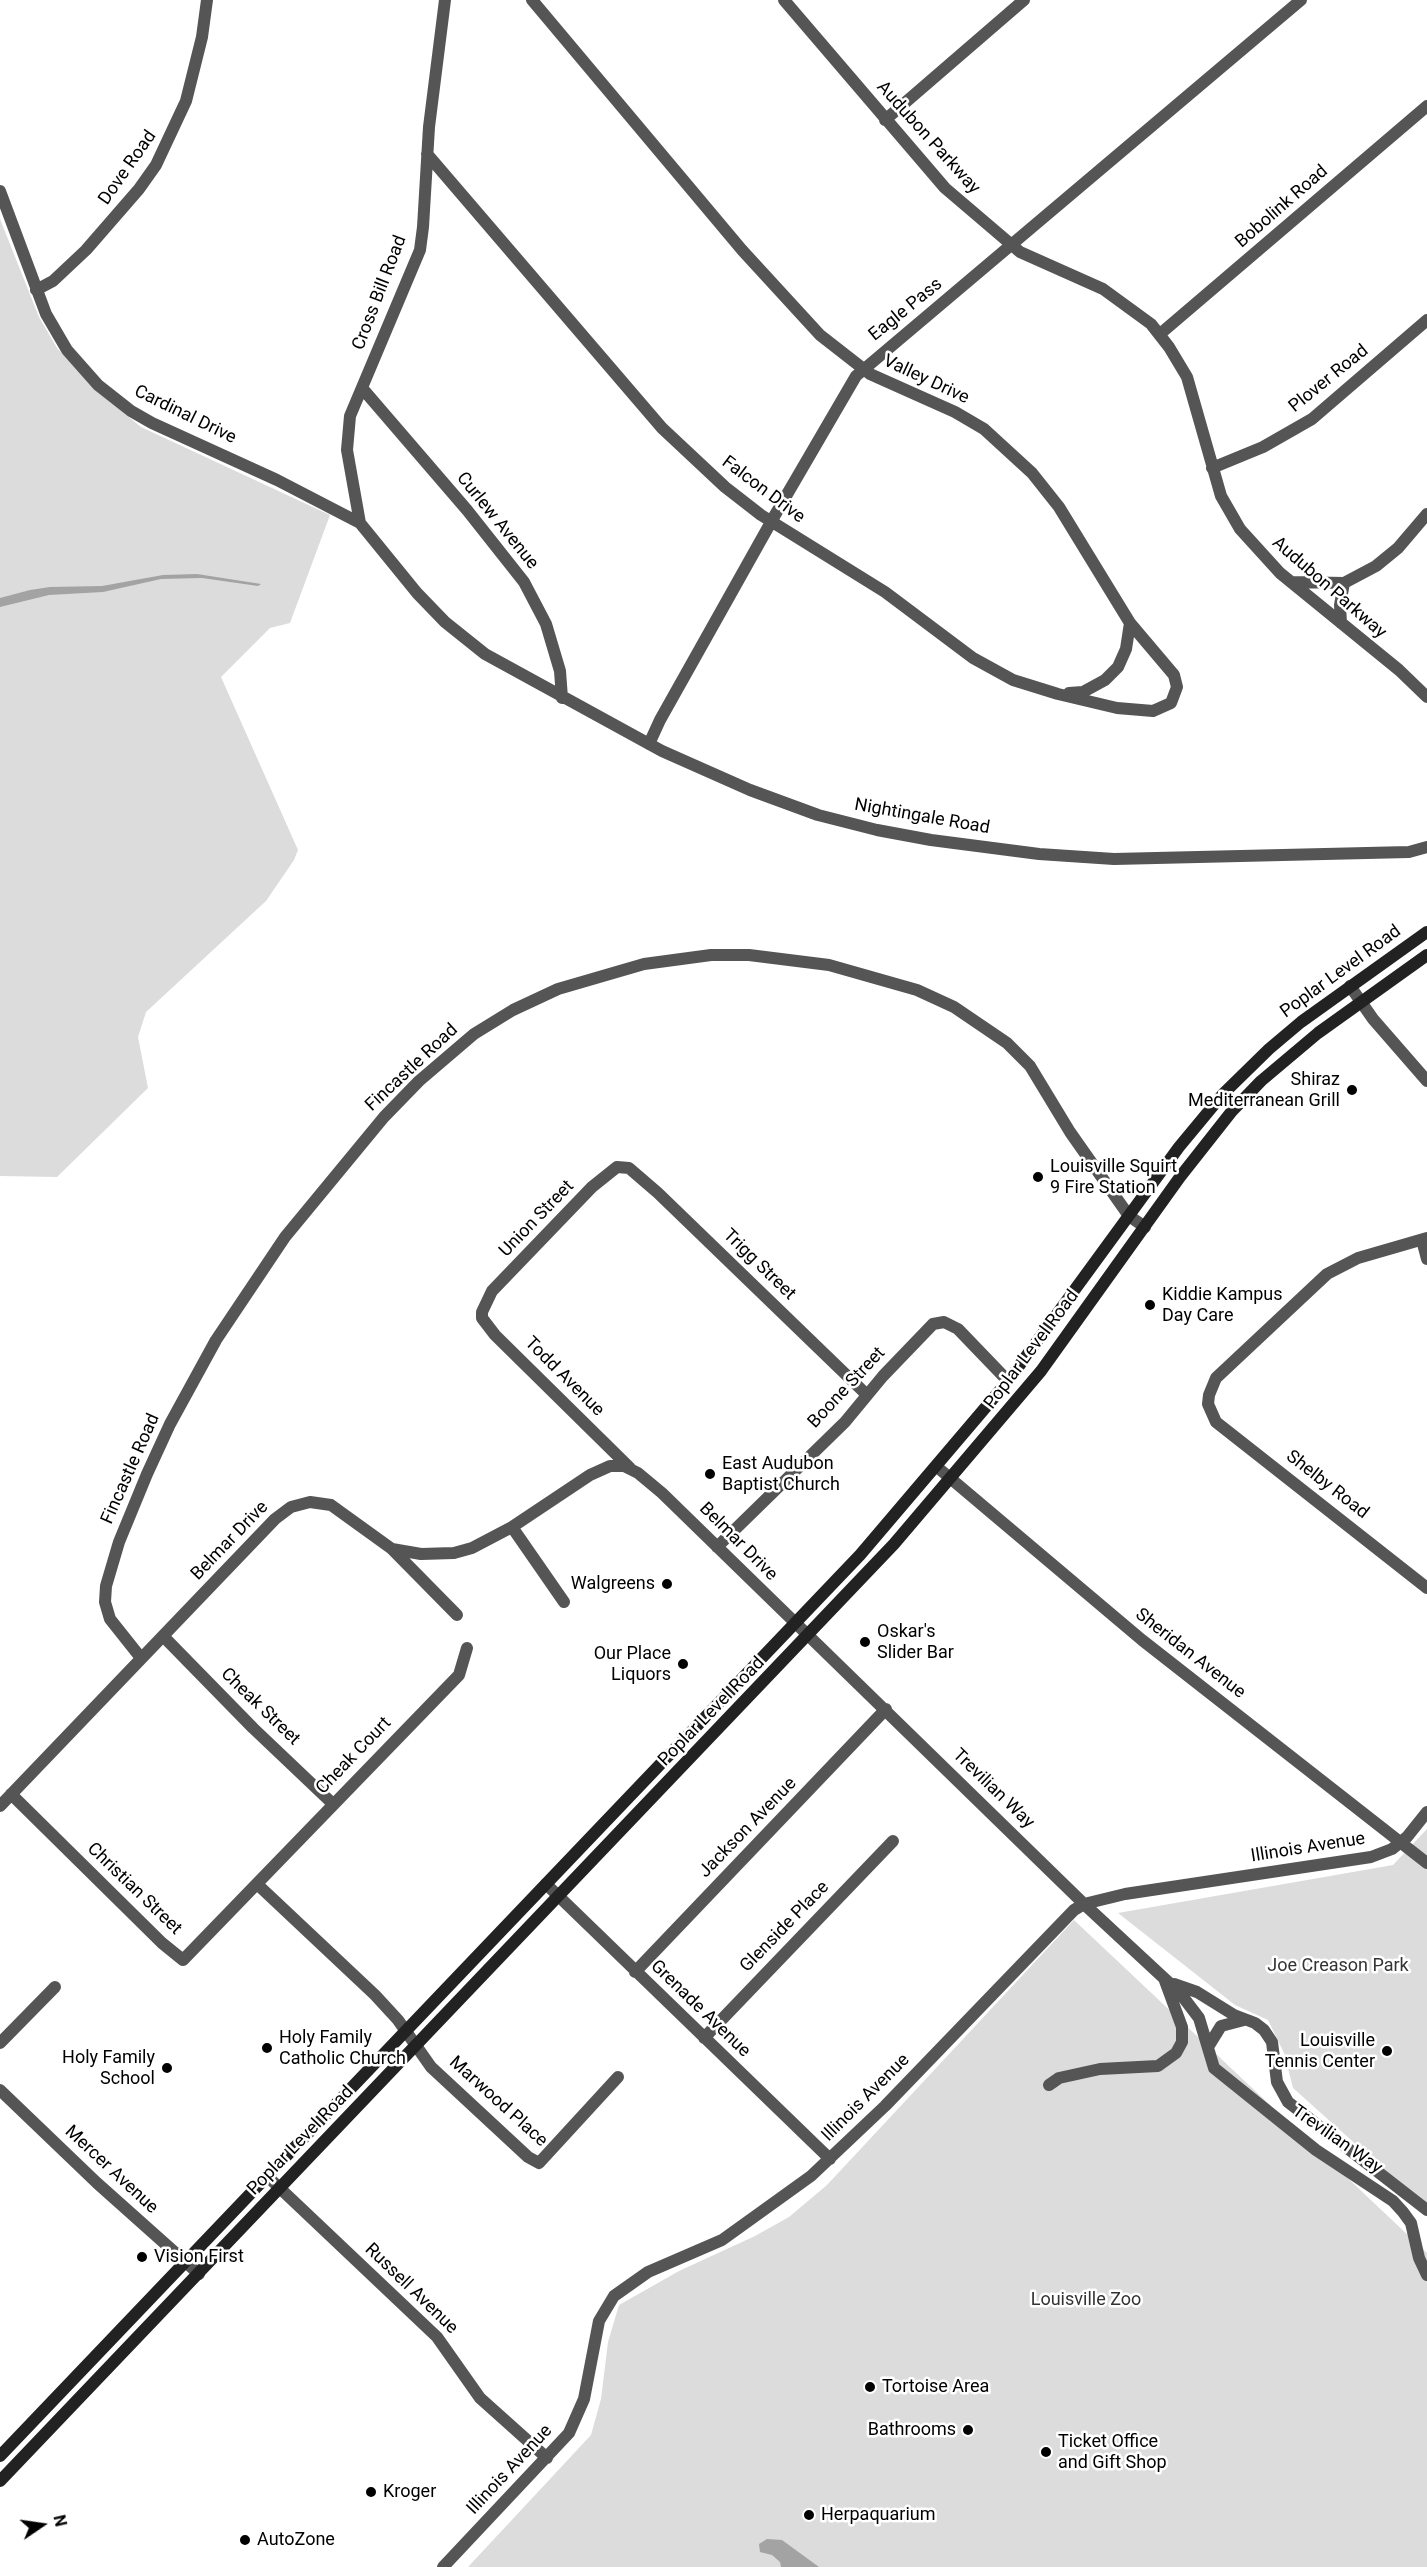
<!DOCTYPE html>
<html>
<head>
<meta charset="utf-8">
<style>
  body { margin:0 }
  #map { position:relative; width:1427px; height:2567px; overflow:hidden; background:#fff; font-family:Roboto,sans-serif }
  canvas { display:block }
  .north { position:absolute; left:12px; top:2495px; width:60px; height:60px; -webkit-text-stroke:4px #fff; paint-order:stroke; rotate:77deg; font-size:16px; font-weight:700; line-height:24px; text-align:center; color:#000 }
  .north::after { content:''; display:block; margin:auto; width:21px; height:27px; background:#000; clip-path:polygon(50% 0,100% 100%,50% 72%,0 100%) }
</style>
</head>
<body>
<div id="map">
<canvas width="1427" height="2567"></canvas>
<div class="north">N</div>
</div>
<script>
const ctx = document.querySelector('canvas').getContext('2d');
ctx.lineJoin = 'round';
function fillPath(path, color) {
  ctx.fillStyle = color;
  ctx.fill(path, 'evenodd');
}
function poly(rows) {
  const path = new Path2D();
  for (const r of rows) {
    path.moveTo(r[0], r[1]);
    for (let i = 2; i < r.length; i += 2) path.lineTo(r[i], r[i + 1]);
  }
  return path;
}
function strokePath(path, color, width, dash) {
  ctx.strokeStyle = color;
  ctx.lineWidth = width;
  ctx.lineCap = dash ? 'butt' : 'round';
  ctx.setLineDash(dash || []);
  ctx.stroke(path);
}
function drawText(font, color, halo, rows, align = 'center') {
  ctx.font = font + ' Roboto,sans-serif';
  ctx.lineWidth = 5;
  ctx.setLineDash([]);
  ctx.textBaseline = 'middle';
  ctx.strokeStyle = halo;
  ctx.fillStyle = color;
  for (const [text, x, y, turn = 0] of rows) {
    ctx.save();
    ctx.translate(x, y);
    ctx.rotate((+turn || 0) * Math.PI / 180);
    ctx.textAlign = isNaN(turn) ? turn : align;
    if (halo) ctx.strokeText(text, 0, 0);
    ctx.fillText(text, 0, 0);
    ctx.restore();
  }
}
const green = poly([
  [0,219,39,317,57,348,99,393,141,427,330,515,290,623,270,628,221,677,298,850,294,860,266,901,146,1012,138,1037,148,1088,57,1177,0,1176],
  [1427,1829,1427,2208,1293,2088,1284,2053,1268,2020,1235,2005,1118,1913,1393,1865],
  [1074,1920,1427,2253,1427,2567,468,2567,591,2435,601,2399,608,2342,619,2305,679,2271,755,2236,789,2217,827,2185]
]);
const water = poly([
  [197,574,261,584,258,586,202,578,161,579,103,592,49,595,0,607,0,598,30,590,50,587,102,586,163,575],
  [767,2539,782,2540,819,2567,781,2567,780,2562,772,2555,760,2552,759,2544]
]);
const minor = poly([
  [445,0,429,127,423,227,420,250,350,416,347,450,360,523,417,593,445,622,485,654,662,751,750,790,818,815,877,830,931,840,1039,854,1114,859,1409,852,1427,847],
  [784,0,945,188,1020,252,1103,289,1151,324,1169,347,1187,377,1221,496,1240,529,1280,573,1399,670,1427,697],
  [885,120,1024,0],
  [427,154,662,428,725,487,761,515,885,592,973,658,1013,680,1058,694,1117,708,1153,711,1171,703,1177,687,1174,675,1130,623,1059,507,1032,473,984,429,955,412,870,374,820,335,742,250,532,0],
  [0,191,46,314,67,350,98,385,131,411,152,423,277,480,360,523],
  [36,290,53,281,86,250,139,189,156,165,186,101,202,37,207,0],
  [1160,334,1427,106],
  [362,388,467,510,524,582,546,624,560,671,562,698],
  [1212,468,1263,447,1312,419,1427,320],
  [1291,582,1344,583,1376,566,1398,548,1427,514],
  [1341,623,1340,605,1344,583],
  [1069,693,1083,692,1105,680,1118,667,1126,649,1130,623],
  [649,744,660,720,775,515,856,376,1301,0],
  [1350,986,1373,1019,1427,1081],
  [1427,1238,1358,1258,1327,1274,1216,1378,1209,1395,1208,1404,1216,1422,1427,1588],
  [1422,1240,1427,1259],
  [937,1467,1142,1640,1427,1863],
  [630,1468,495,1335,482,1318,482,1312,492,1291,592,1187,617,1167,629,1168,658,1193,866,1394],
  [512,1527,564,1602],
  [717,1547,845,1422,883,1376,933,1324,944,1322,958,1329,1008,1381],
  [392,1549,457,1615],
  [163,1636,253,1728,333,1804],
  [141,1658,110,1619,105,1602,106,1586,119,1542,147,1474,170,1424,216,1340,285,1237,384,1117,419,1081,474,1034,513,1010,558,989,644,964,711,955,749,955,829,965,917,990,954,1007,1007,1043,1030,1066,1070,1132,1129,1216,1145,1227],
  [11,1794,162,1943,183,1960,459,1675,467,1648],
  [0,1806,275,1519,291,1507,310,1502,331,1505,392,1549,421,1554,454,1553,472,1548,512,1527,590,1475,610,1466,624,1466,638,1473,662,1493,1084,1904,1180,1993,1199,2018,1214,2068,1316,2150,1393,2201,1403,2212,1411,2223,1419,2258,1427,2275],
  [257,1884,375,1995,398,2020,431,2067,528,2157,539,2163,618,2077],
  [546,1884,830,2159],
  [635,1972,886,1709],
  [1174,1984,1197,1992,1234,2015,1255,2023,1264,2030,1272,2042,1277,2082,1288,2102,1427,2210],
  [704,2038,893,1841],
  [0,2043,55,1987],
  [1208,2047,1221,2026,1244,2020],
  [1049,2085,1059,2078,1100,2069,1158,2066,1176,2053,1182,2042,1182,2027,1165,1981],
  [0,2090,97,2183,199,2274],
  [267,2176,437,2337,480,2398,547,2458],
  [443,2567,569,2433,584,2399,599,2321,614,2296,648,2272,722,2240,811,2176,885,2106,1074,1910,1084,1904,1125,1894,1371,1857,1392,1849,1407,1837,1427,1812]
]);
const secondary = poly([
  [0,2456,860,1555,1008,1381,1179,1147,1223,1094,1269,1049,1301,1022,1427,932],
  [0,2481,894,1544,1041,1371,1180,1177,1232,1111,1261,1081,1318,1033,1427,955]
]);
const markers = [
  [1352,1090,6,"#000"],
  [1038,1177,6,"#000"],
  [1150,1305,6,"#000"],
  [710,1474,6,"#000"],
  [667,1584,6,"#000"],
  [865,1642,6,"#000"],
  [683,1664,6,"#000"],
  [267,2048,6,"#000"],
  [1387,2051,6,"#000"],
  [167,2068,6,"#000"],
  [142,2257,6,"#000"],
  [870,2387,6,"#000"],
  [968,2430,6,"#000"],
  [1046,2452,6,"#000"],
  [371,2492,6,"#000"],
  [809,2515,6,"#000"],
  [245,2540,6,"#000"]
];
const streetNames = [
  ["Audubon Parkway",928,138,48],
  ["Dove Road",128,168,-55],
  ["Bobolink Road",1282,207,-41],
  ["Cross Bill Road",380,293,-69],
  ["Eagle Pass",906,310,-39],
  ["Plover Road",1329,379,-39],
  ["Valley Drive",926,380,25],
  ["Cardinal Drive",185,415,26],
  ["Falcon Drive",763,490,37],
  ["Curlew Avenue",497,521,51],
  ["Audubon Parkway",1329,588,41],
  ["Nightingale Road",922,817,10],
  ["Poplar Level Road",1341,972,-36],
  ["Fincastle Road",412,1068,-43],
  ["Union Street",537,1219,-46],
  ["Trigg Street",759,1265,44],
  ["Poplar Level Road",1032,1350,-53],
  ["Todd Avenue",564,1377,45],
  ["Boone Street",847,1388,-47],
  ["Fincastle Road",131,1469,-66],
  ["Shelby Road",1327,1485,38],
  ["Belmar Drive",230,1541,-46],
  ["Belmar Drive",738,1542,45],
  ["Sheridan Avenue",1190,1654,38],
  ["Cheak Street",260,1707,44],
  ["Poplar Level Road",712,1712,-46],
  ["Cheak Court",354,1756,-46],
  ["Trevilian Way",993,1789,44],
  ["Jackson Avenue",748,1828,-46],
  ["Illinois Avenue",1308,1848,-9],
  ["Christian Street",134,1889,44],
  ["Glenside Place",785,1927,-46],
  ["Grenade Avenue",700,2009,44],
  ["Illinois Avenue",866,2098,-45],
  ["Marwood Place",498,2102,42],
  ["Trevilian Way",1337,2140,35],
  ["Poplar Level Road",301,2141,-46],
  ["Mercer Avenue",111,2170,43],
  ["Russell Avenue",411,2289,44],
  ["Illinois Avenue",510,2470,-47]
];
const poiNames = [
  ["Shiraz",1340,1080,"right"],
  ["Mediterranean Grill",1340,1101,"right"],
  ["Louisville Squirt",1050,1167],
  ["9 Fire Station",1050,1188],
  ["Kiddie Kampus",1162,1295],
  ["Day Care",1162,1316],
  ["East Audubon",722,1464],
  ["Baptist Church",722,1485],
  ["Walgreens",655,1584,"right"],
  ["Oskar's",877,1632],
  ["Slider Bar",877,1653],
  ["Our Place",671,1654,"right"],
  ["Liquors",671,1675,"right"],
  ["Holy Family",279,2038],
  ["Catholic Church",279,2059],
  ["Louisville",1375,2041,"right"],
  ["Tennis Center",1375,2062,"right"],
  ["Holy Family",155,2058,"right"],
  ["School",155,2079,"right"],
  ["Vision First",154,2257],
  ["Tortoise Area",882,2387],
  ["Bathrooms",956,2430,"right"],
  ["Ticket Office",1058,2442],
  ["and Gift Shop",1058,2463],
  ["Kroger",383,2492],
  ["Herpaquarium",821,2515],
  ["AutoZone",257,2540]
];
const parkNames = [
  ["Joe Creason Park",1338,1966],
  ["Louisville Zoo",1086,2300]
];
fillPath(green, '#dcdcdc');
fillPath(water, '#a3a3a3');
strokePath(minor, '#555', 12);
strokePath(secondary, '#222', 12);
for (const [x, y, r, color] of markers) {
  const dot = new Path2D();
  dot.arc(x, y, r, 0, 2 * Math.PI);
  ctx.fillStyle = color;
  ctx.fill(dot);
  strokePath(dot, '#fff', 2);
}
drawText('18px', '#000', '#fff', streetNames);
drawText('18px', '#000', '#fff', poiNames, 'left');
drawText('18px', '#333', '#fff', parkNames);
</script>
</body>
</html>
